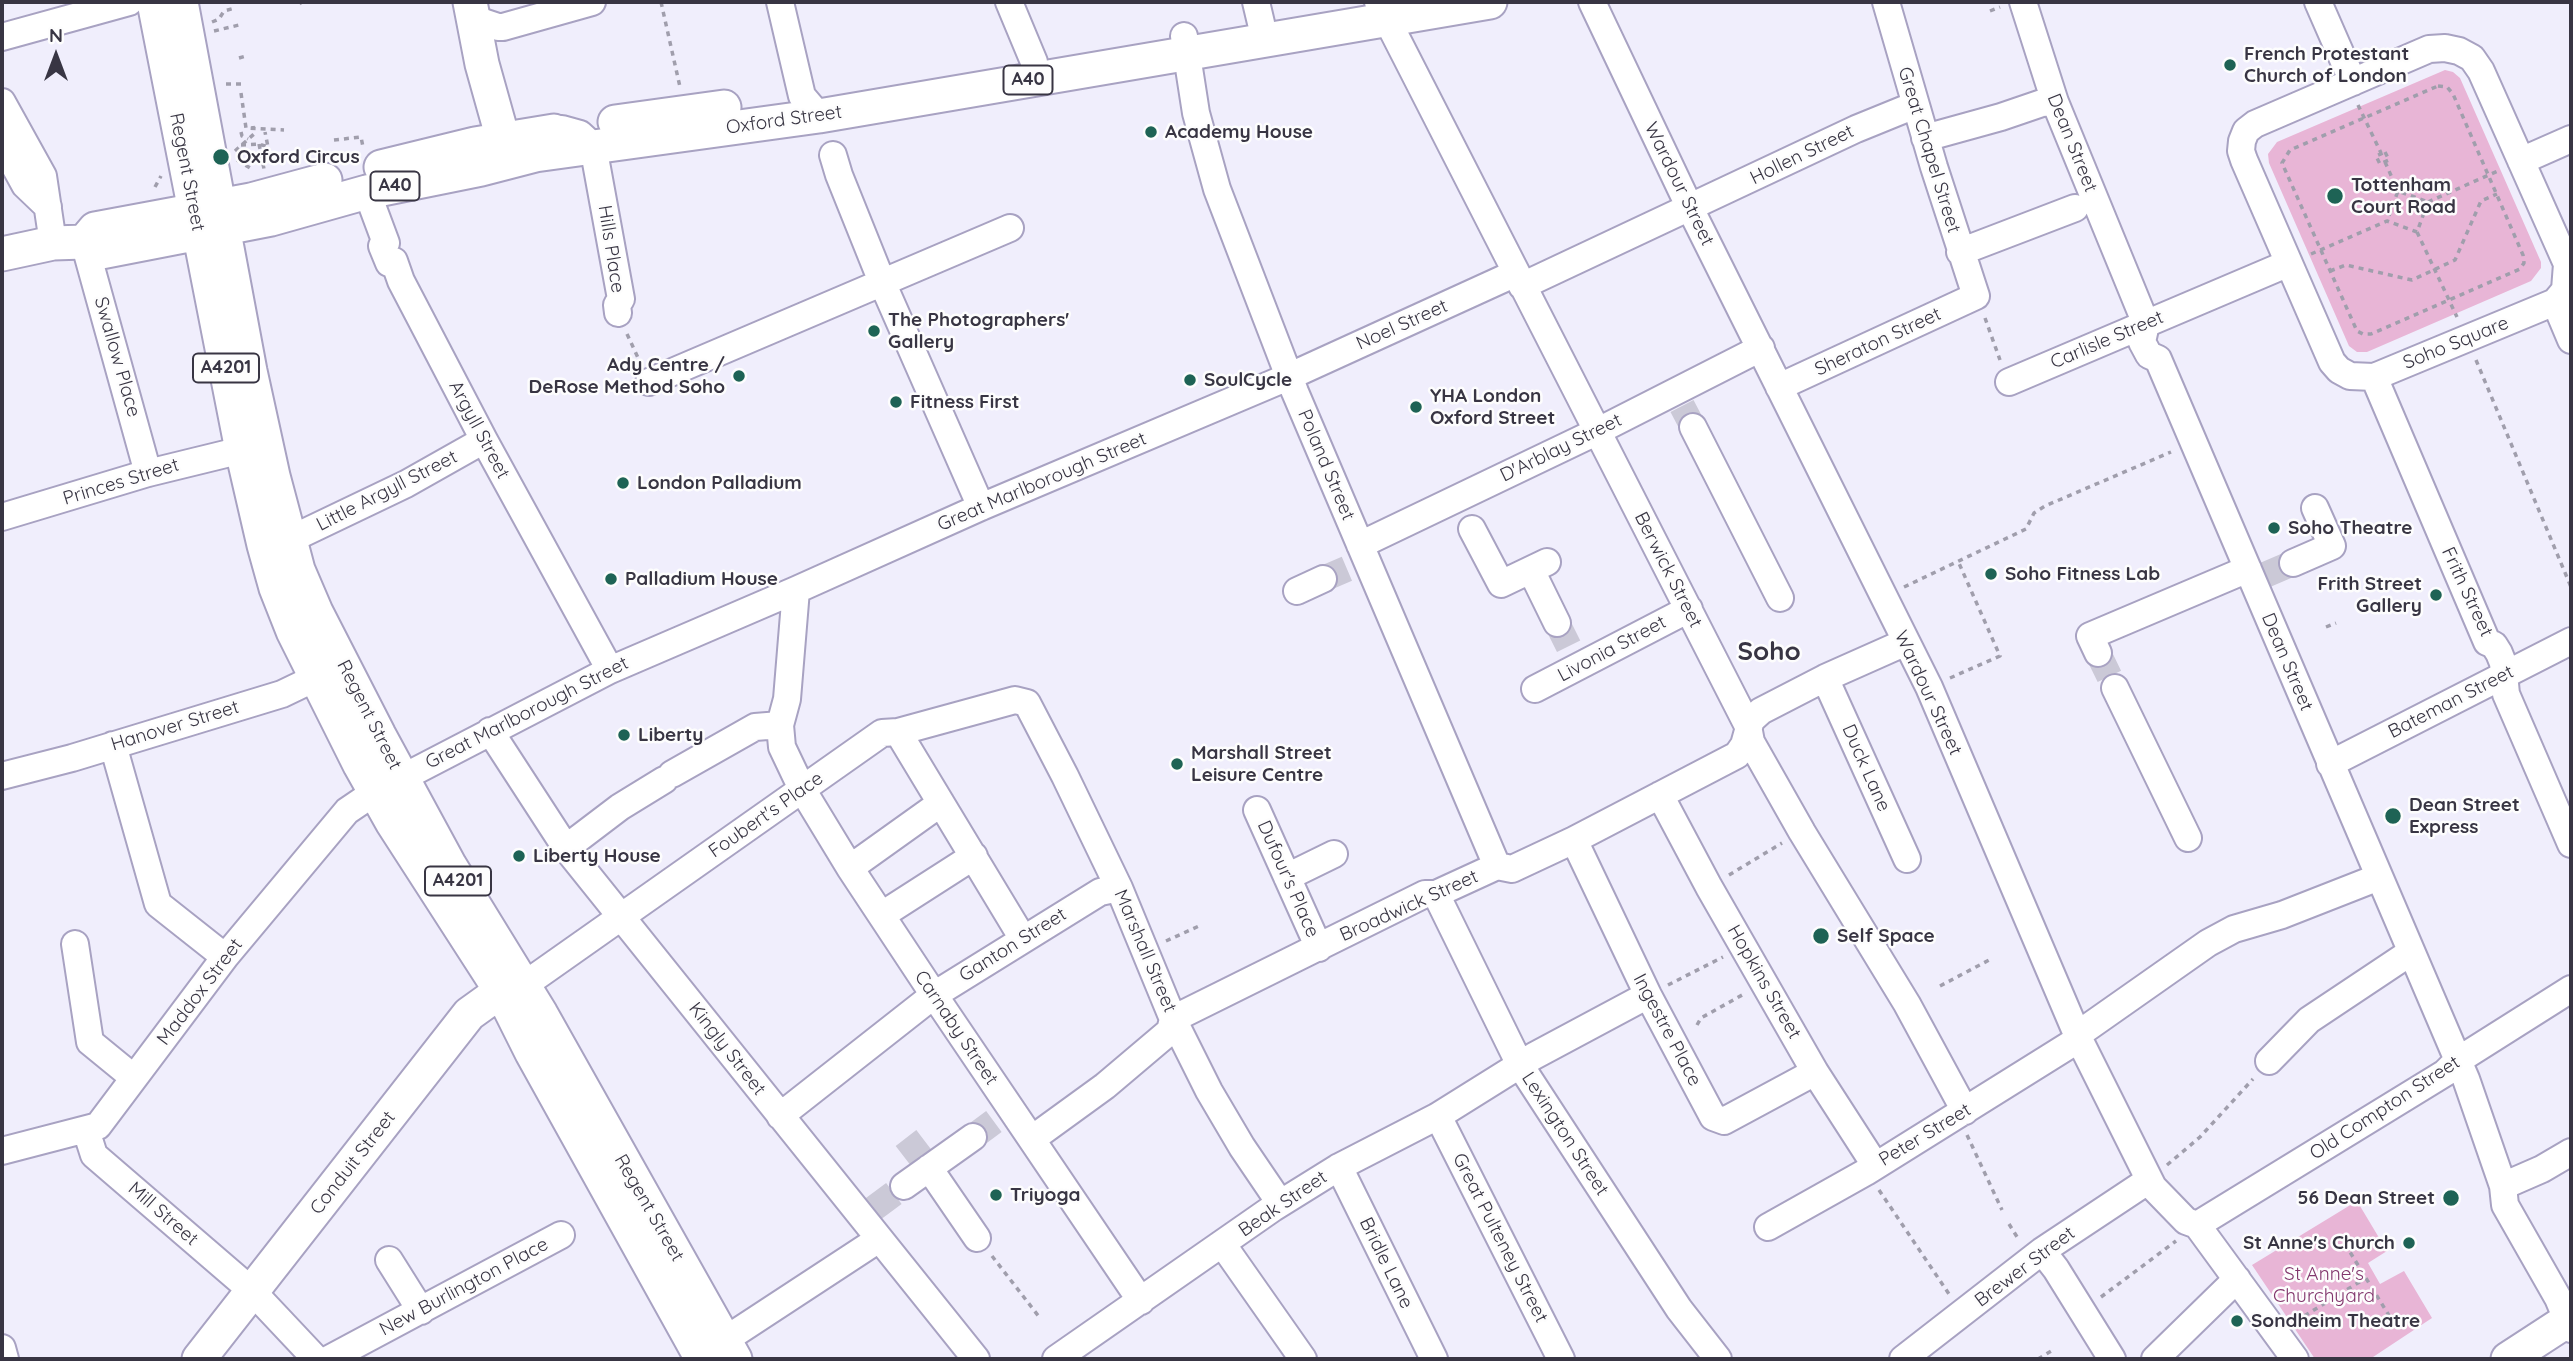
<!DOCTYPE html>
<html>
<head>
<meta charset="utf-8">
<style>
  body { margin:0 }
  #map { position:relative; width:2573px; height:1361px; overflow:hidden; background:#f0eefc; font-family:Quicksand,sans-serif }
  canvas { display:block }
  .frame { position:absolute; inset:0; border:4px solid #383543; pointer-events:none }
  .north { position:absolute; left:21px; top:21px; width:70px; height:70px; -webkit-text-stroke:5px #fdfdfd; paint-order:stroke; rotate:0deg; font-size:19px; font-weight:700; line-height:28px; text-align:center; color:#383543 }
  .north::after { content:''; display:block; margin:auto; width:24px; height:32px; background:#383543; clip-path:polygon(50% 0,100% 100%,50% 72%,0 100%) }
</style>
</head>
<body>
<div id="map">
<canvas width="2573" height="1361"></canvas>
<div class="frame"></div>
<div class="north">N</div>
</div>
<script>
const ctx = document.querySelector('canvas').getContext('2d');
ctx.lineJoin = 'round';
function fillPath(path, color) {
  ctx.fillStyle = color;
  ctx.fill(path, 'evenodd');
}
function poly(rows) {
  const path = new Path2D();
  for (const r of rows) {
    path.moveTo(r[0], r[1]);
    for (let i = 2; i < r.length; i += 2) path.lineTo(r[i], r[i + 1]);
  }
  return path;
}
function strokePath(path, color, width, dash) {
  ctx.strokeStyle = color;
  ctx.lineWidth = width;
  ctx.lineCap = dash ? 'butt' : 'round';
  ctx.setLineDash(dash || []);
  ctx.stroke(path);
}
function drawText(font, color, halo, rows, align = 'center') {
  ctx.font = font + ' Quicksand,sans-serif';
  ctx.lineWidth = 5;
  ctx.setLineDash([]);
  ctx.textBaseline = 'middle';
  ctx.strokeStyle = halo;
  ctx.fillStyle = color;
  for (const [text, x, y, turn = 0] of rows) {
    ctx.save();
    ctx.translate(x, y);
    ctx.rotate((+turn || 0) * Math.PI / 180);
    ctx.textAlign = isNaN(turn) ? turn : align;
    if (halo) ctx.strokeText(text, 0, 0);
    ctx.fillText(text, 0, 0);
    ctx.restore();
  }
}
const green = poly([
  [2445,70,2453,72,2460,78,2541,262,2541,268,2531,281,2367,352,2357,352,2349,346,2269,163,2268,154,2277,142],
  [2357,1201,2387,1251,2368,1263,2380,1284,2404,1271,2432,1318,2370,1359,2315,1359,2252,1265]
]);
const minorTunnel = poly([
  [1682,406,1693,427],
  [2265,575,2293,563],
  [1323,579,1351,567],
  [1557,623,1572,653],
  [2098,653,2115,688],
  [973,1137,1000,1117],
  [906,1138,929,1168],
  [873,1209,904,1186]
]);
const path = poly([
  [300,2,302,4],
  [661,2,680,87],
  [1990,11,2000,7],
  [212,22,219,19,224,11,235,8],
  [214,31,239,25],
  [239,58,246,56],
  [226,84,245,84],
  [2438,86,2447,87,2453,94,2523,255,2524,263,2520,269,2371,334,2363,334,2357,331,2282,163,2290,150,2438,86],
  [241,93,246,128,284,130],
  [2358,105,2381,153],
  [241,132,242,136,248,139],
  [334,140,361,137,363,147],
  [259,144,264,169],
  [241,145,259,144,268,147,265,132],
  [235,151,254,134,253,126],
  [2385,152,2389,160,2380,164,2376,156,2385,152],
  [237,160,250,168],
  [2385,162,2398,191],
  [155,187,161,176],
  [2428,202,2500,170],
  [2417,232,2457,317],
  [2311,254,2387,221,2417,232,2428,202,2398,191,2387,221],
  [2330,271,2346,265,2412,280,2455,260,2481,201,2497,194],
  [1985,318,2000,360],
  [627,334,640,362],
  [2476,360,2571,587],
  [1904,587,2026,529,2034,513,2045,506,2171,452],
  [2326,627,2336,623],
  [1950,678,2000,656,1958,561],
  [1729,875,1782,843],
  [1166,941,1199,926],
  [1668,985,1723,957],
  [1940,986,1993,958],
  [1697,1025,1701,1018,1744,994],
  [1967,1135,2002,1210],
  [2167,1165,2200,1137,2253,1079],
  [1879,1190,1949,1294],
  [2009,1224,2019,1240],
  [2345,1244,2393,1322],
  [992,1256,1040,1318],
  [2101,1297,2176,1241],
  [2296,1321,2366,1278],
  [2038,1359,2053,1350]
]);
const minor = poly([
  [780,2,802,96,819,116],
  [1009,2,1034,62],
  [1256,2,1261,23],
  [1378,2,1748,726,1751,742,1802,832,1907,1004,1965,1111],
  [1592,2,1689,206,1929,687,2079,1039,2153,1187,2186,1221,2197,1225,2295,1359],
  [2023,2,2055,102,2146,324,2142,342,2149,355,2158,359,2466,1079,2503,1186,2505,1205,2558,1298,2571,1329],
  [2318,2,2353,82],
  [474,19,498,27,503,27,592,2],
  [1184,36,1196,113,1217,189,1295,392,1497,866],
  [2,37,129,2],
  [2445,48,2459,51,2472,58,2481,71,2567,264,2565,290,2555,302,2374,377,2350,376,2339,370,2332,362,2244,160,2241,151,2242,141,2246,131,2255,124,2429,49,2445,48],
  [2,102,43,176,53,243],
  [562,129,580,134,593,146,621,299,617,305,618,313],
  [1925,138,2001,117,2042,103,2055,102],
  [2,143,25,185,48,207],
  [833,155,839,175,882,282,981,507],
  [2521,161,2571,139],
  [367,192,386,243,382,246,389,263,394,261,401,281,484,440,610,670],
  [84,242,148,473],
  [1960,252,2075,208],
  [1522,286,1856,129,1915,105],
  [2555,302,2571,340],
  [2374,377,2487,642,2494,645,2499,653,2503,663,2506,694,2571,844],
  [649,382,1010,228],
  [2009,382,2289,263],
  [1779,387,1976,296,1934,167,1886,2],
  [1693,427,1780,598],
  [2,517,148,473,242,450],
  [1472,529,1501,584,1547,562],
  [289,540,406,484,484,440],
  [1360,545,1596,432,1761,348],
  [2293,563,2332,546,2315,508],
  [1531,570,1557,623],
  [796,590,787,699,780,725,782,747,802,789,850,868,934,995,1141,1301],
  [1297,591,1323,579],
  [2098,653,2090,636,2248,569],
  [1825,678,1907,859],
  [2115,688,2188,838],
  [1535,689,1689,609],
  [490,731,566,848,976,1359],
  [898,732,1023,939],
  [113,745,158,904,225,957],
  [2330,764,2571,641],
  [672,774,755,727,780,725],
  [2,776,72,758,282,694,332,670],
  [1660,795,1709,887,1815,1072,1875,1165],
  [1257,810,1319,948],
  [1574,840,1648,995,1713,1117,1724,1121,1815,1072],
  [566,848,620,807,664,780],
  [850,868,941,803],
  [1287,877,1334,854],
  [1436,894,1520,1065,1679,1309,1718,1359],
  [882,915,974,856],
  [75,944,90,1042,134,1078],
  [537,976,882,733,898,732,1015,700,1027,703,1065,776,1119,888,1173,1019,1209,1091,1242,1147,1280,1203],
  [1173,1019,1425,894,1436,894,1497,866,1512,869,1574,840,1737,755,1744,745,1751,720,1761,711,1825,678,1906,642],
  [2077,1035,2208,943,2234,929,2282,915,2379,877],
  [2269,1061,2309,1020,2411,952],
  [780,1116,934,995,1100,892,1119,888],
  [1438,1116,1561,1359],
  [86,1130,94,1155,252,1291,316,1359],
  [1032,1139,1105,1086,1170,1031,1173,1019],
  [2,1151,98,1126,225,957,347,811,375,792,610,670,796,590,981,507,1288,377,1516,273],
  [1339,1167,1434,1359],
  [929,1168,977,1238],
  [904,1186,973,1137],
  [2503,1186,2542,1169,2571,1152],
  [2197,1225,2445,1073,2457,1061,2571,989],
  [1768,1227,1866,1172,2079,1039],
  [1223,1245,1303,1359],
  [2042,1251,2056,1269,2112,1359],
  [389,1260,421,1311],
  [734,1334,879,1239],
  [2,1348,5,1359],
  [329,1359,561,1235],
  [1056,1359,1273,1208,1339,1167,1438,1116,1534,1056,1648,995],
  [1903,1359,2042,1251,2149,1180],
  [2155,1359,2237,1279]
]);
const major = poly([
  [154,2,242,450,264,545,276,588,293,631,360,765,392,822,501,991,532,1053,702,1359],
  [181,2,250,371,273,476,298,570,316,612,379,735,450,866,541,1014,735,1359],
  [470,2,482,64,503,139,524,149],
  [615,122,724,107],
  [381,167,475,144,554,131],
  [84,242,95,229,251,200,325,180],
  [2,254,53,243,84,242,101,252,271,219,367,192,481,169,535,155,819,116,1490,2],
  [199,1359,469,1014,501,991,519,982],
  [2508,1359,2571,1318]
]);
const markers = [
  [2230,65,7,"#1e6355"],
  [1151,132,7,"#1e6355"],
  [221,157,9,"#1e6355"],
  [2335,196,9,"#1e6355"],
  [874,331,7,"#1e6355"],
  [739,376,7,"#1e6355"],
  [1190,380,7,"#1e6355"],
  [896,402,7,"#1e6355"],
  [1416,407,7,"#1e6355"],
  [623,483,7,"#1e6355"],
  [2274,528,7,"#1e6355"],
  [1991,574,7,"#1e6355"],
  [611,579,7,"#1e6355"],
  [2436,595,7,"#1e6355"],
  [624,735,7,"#1e6355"],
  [1177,764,7,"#1e6355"],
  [2393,816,9,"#1e6355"],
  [519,856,7,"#1e6355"],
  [1821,936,9,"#1e6355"],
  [996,1195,7,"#1e6355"],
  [2451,1198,9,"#1e6355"],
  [2409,1243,7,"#1e6355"],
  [2237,1321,7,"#1e6355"]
];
const shields = [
  [1028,80,49],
  [395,186,49],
  [226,368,66],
  [458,881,66]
];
const shieldNames = [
  ["A40",1028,80],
  ["A40",395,186],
  ["A4201",226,368],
  ["A4201",458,881]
];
const poiNames = [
  ["French Protestant",2244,54],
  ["Church of London",2244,76],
  ["Academy House",1165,132],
  ["Oxford Circus",237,157],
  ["Tottenham",2351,185],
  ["Court Road",2351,207],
  ["The Photographers'",888,320],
  ["Gallery",888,342],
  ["Ady Centre /",725,365,"right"],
  ["DeRose Method Soho",725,387,"right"],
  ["SoulCycle",1204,380],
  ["YHA London",1430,396],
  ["Oxford Street",1430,418],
  ["Fitness First",910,402],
  ["London Palladium",637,483],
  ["Soho Theatre",2288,528],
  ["Soho Fitness Lab",2005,574],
  ["Palladium House",625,579],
  ["Frith Street",2422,584,"right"],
  ["Gallery",2422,606,"right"],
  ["Liberty",638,735],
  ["Marshall Street",1191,753],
  ["Leisure Centre",1191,775],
  ["Dean Street",2409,805],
  ["Express",2409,827],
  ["Liberty House",533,856],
  ["Self Space",1837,936],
  ["Triyoga",1010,1195],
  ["56 Dean Street",2435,1198,"right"],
  ["St Anne's Church",2395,1243,"right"],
  ["Sondheim Theatre",2251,1321]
];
const streetNames = [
  ["Oxford Street",784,120,-8],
  ["Dean Street",2072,143,68],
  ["Great Chapel Street",1929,150,73],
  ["Hollen Street",1802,155,-26],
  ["Regent Street",187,172,79],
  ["Wardour Street",1679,184,64],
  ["Hills Place",611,249,81],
  ["Noel Street",1402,325,-24],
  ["Carlisle Street",2107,340,-23],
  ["Sheraton Street",1878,342,-25],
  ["Soho Square",2456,343,-22],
  ["Swallow Place",117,357,74],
  ["Argyll Street",479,430,62],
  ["D'Arblay Street",1561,448,-26],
  ["Poland Street",1326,465,67],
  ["Princes Street",121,482,-17],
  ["Great Marlborough Street",1042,482,-23],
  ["Little Argyll Street",387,491,-27],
  ["Berwick Street",1668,570,63],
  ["Frith Street",2467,592,65],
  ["Livonia Street",1612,649,-28],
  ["Dean Street",2287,662,67],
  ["Wardour Street",1928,693,65],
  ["Bateman Street",2451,702,-27],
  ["Great Marlborough Street",527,713,-27],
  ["Regent Street",369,715,63],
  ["Hanover Street",175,726,-17],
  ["Duck Lane",1866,768,66],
  ["Foubert's Place",766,815,-35],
  ["Dufour's Place",1288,879,66],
  ["Broadwick Street",1409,906,-24],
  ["Ganton Street",1013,945,-32],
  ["Marshall Street",1145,951,67],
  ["Hopkins Street",1764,982,60],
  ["Maddox Street",200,992,-53],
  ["Carnaby Street",956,1028,56],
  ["Ingestre Place",1667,1030,62],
  ["Kingly Street",727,1049,52],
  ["Old Compton Street",2385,1108,-33],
  ["Lexington Street",1565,1134,57],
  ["Peter Street",1925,1135,-31],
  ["Conduit Street",353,1163,-52],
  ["Beak Street",1283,1204,-34],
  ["Regent Street",649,1208,60],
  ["Mill Street",163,1214,41],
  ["Great Pulteney Street",1500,1238,63],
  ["Bridle Lane",1386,1263,64],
  ["Brewer Street",2025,1267,-37],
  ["New Burlington Place",464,1287,-28]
];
const parkNames = [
  ["St Anne's",2324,1274],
  ["Churchyard",2324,1296]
];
const districtNames = [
  ["Soho",1769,652]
];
fillPath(green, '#e8b5d6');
strokePath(minorTunnel, '#cbc9d7', 26, [26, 13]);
strokePath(minor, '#a8a2c2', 30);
strokePath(major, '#a8a2c2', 37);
strokePath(path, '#a09eac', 3.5, [5, 5]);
strokePath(minor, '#fff', 26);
strokePath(major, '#fff', 33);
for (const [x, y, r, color] of markers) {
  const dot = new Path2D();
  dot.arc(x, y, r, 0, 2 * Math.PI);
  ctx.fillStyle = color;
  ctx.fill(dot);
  strokePath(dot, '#fdfdfd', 2.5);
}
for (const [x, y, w] of shields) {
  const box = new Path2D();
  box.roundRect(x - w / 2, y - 14.5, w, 29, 5);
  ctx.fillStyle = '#fdfdfd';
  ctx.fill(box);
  strokePath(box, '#383543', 2);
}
drawText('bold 18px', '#383543', null, shieldNames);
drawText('bold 19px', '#383543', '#fdfdfd', poiNames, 'left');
drawText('19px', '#383543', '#fdfdfd', streetNames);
drawText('19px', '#82366d', '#fdfdfd', parkNames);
drawText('bold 26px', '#383543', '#fdfdfd', districtNames);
</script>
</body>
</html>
